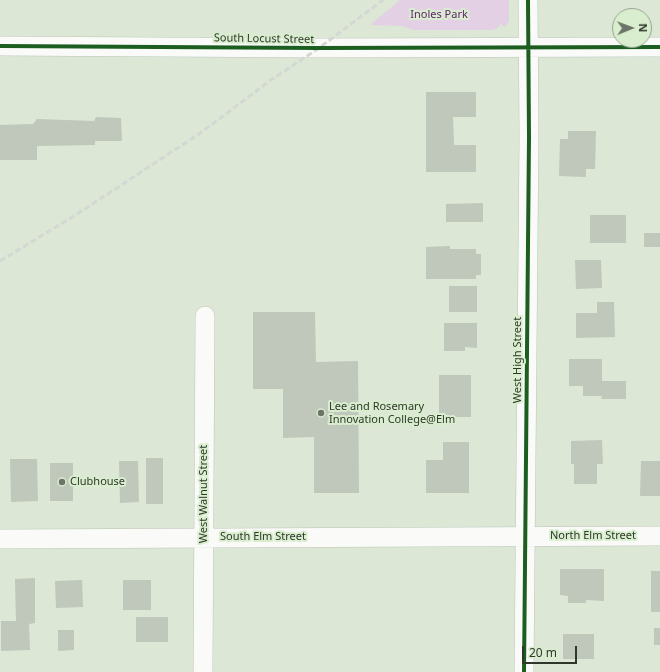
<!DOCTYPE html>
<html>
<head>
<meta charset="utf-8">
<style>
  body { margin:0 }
  #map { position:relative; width:660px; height:672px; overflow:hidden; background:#dce7d6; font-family:"Noto Sans",sans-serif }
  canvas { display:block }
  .north { position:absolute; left:612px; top:8px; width:40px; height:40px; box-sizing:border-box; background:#d9eecf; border:1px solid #95a58d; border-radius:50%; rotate:89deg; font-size:11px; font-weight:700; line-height:16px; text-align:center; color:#2f372b }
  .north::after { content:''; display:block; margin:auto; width:14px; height:18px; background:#6c7567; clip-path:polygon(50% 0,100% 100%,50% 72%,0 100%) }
  .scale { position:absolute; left:522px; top:646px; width:55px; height:18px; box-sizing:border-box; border:2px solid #2f372b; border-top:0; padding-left:5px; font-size:12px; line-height:14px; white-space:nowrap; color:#2f372b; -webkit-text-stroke:3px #d9eecf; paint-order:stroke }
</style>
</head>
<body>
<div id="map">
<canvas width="660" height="672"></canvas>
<div class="north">N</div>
<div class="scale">20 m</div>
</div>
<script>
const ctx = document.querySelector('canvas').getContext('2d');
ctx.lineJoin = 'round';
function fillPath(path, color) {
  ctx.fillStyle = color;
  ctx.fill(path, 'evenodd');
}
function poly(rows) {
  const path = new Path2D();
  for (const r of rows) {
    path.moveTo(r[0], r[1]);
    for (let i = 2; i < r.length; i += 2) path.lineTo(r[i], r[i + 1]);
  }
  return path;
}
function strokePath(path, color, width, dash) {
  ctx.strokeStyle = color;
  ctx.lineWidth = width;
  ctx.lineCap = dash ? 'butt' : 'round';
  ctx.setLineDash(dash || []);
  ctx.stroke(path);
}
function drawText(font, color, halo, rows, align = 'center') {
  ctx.font = font + ' "Noto Sans",sans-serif';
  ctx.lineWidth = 4;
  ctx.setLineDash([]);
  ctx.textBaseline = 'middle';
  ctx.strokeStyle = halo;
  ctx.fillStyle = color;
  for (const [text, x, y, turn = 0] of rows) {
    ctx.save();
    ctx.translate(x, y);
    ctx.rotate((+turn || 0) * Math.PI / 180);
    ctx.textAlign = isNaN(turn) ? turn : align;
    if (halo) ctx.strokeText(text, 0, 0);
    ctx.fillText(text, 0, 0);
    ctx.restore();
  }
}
const green = poly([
  [400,0,509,0,509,21,505,27,501,24,496,29,492,30,413,30,402,26,370,25]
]);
const building = poly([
  [426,92,476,92,476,117,453,117,454,145,476,145,476,172,426,172],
  [96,117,121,118,122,141,95,141,95,145,37,146,37,160,0,160,0,125,33,124,37,119,94,121],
  [568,131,596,131,595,169,586,169,586,177,559,176,560,139,568,139],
  [483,203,483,222,446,222,446,204],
  [590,215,626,215,626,243,590,243],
  [644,233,660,233,660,247,644,247],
  [450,246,450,249,476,249,476,254,481,254,481,275,476,275,476,279,426,279,426,247],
  [575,260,601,260,602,288,576,289],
  [449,286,477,286,477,312,449,312],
  [597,302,614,302,615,337,576,338,576,313,597,313],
  [253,312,315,312,316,362,358,361,359,493,314,493,314,437,283,438,283,389,253,389],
  [444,323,477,323,477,348,465,347,465,351,444,351],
  [569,359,602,359,602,381,626,381,626,399,601,399,602,396,583,396,583,386,569,386],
  [439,375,471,375,471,417,439,417],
  [602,440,603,464,597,464,597,484,574,484,574,464,571,464,571,441],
  [443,442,469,442,469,493,426,493,426,460,443,460],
  [146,458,163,458,163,504,146,504],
  [10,459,37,459,38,501,11,502],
  [119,461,138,461,139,502,120,503],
  [641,461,660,461,660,496,640,496],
  [50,463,73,463,73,501,50,501],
  [560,569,604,569,604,601,586,600,586,603,568,603,568,596,560,595],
  [651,571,660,571,660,612,651,612],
  [35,578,35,623,29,624,30,650,1,651,1,621,16,621,15,579],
  [82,580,83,607,56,608,55,581],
  [123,580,151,580,151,610,123,610],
  [136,617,168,617,168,642,136,642],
  [654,628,660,628,660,645,654,645],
  [58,630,74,630,74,650,58,651],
  [563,634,594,634,594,659,563,659]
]);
const minor = poly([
  [0,46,319,48,660,47],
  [0,539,660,536],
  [203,672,205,316],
  [524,672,529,137,528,0]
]);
const rail = poly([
  [0,261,74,216,199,134,271,80,319,48,383,0]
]);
const cycleway = poly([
  [0,46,319,48,660,47],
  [524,672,529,137,528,0]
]);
const markers = [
  [321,413,4,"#6c7567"],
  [62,482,4,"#6c7567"]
];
const parkNames = [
  ["Inoles Park",439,15]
];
const streetNames = [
  ["South Locust Street",264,39,1],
  ["West High Street",518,360,-90],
  ["West Walnut Street",204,494,-90],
  ["North Elm Street",593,536],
  ["South Elm Street",263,537]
];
const poiNames = [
  ["Lee and Rosemary",329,407],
  ["Innovation College@Elm",329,420],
  ["Clubhouse",70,482]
];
fillPath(green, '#e3d0e4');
fillPath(building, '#bfc8ba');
strokePath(minor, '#bbc4b6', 20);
strokePath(minor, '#fafbf9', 19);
strokePath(rail, '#d4d7d2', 3, [6, 3]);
strokePath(cycleway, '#1b5e20', 4);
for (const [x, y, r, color] of markers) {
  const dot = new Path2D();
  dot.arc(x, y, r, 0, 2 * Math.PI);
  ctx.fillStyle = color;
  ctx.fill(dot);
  strokePath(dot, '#d9eecf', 1.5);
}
drawText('11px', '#63216e', '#d9eecf', parkNames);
drawText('11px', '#2f372b', '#d9eecf', streetNames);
drawText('11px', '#2f372b', '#d9eecf', poiNames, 'left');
</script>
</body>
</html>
